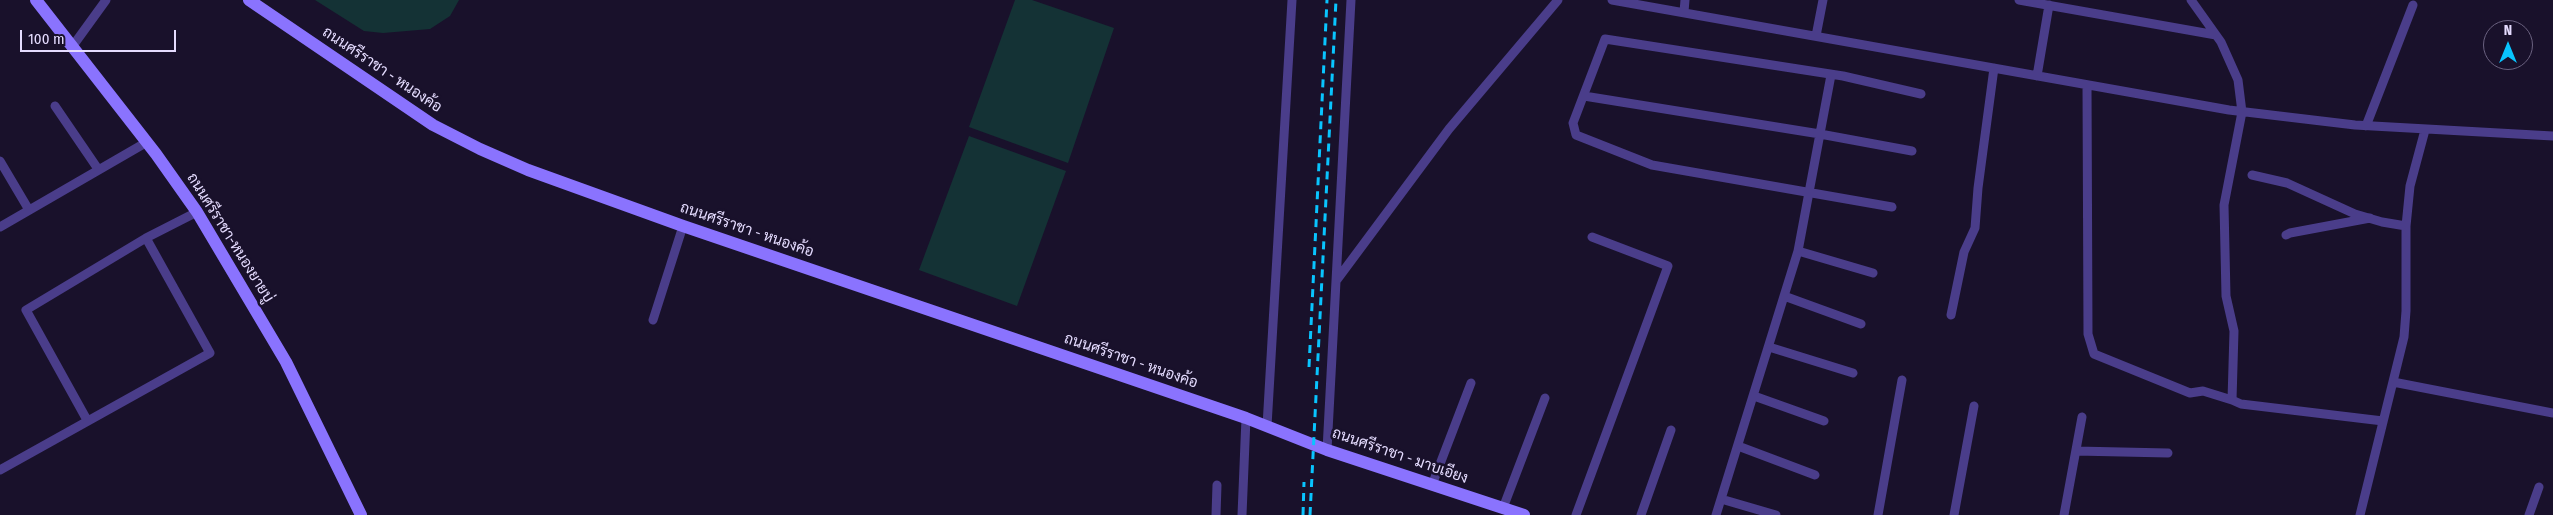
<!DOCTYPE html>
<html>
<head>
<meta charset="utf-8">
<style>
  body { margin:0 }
  #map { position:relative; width:2553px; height:515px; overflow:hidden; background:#19112b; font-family:"Fira Sans Condensed",sans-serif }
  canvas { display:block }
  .north { position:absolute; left:2483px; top:20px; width:50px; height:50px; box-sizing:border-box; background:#19112b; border:1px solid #6b6280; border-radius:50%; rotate:0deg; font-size:14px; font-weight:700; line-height:20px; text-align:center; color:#e5dcff }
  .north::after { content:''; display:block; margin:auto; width:18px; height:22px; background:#09c4fe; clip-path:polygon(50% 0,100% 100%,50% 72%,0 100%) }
  .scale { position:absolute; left:20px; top:30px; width:156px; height:22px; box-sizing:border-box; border:2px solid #e5dcff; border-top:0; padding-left:6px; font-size:15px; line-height:18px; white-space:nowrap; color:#e5dcff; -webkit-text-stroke:4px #19112b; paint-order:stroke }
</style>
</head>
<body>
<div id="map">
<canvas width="2553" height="515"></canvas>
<div class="north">N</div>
<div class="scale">100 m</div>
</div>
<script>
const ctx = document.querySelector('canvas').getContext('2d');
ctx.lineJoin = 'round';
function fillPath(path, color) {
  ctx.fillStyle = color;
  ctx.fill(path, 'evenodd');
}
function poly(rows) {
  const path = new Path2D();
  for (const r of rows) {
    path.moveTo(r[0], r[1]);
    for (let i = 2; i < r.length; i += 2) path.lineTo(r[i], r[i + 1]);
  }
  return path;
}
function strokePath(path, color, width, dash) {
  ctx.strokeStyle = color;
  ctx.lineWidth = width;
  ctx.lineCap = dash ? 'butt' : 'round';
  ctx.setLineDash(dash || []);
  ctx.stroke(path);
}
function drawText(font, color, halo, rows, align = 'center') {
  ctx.font = font + ' "Fira Sans Condensed",Sarabun,sans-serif';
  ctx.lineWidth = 5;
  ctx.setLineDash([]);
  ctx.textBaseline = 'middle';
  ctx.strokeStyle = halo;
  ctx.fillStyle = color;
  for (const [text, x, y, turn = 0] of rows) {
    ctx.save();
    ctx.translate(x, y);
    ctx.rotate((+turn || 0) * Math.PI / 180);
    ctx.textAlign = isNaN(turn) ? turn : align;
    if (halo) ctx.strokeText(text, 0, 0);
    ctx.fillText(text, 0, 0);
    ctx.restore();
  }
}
const green = poly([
  [315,0,459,0,450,16,430,29,383,33,364,31],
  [1015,0,1032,0,1114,28,1068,163,969,127],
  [969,136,1066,171,1017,306,919,270]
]);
const street = poly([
  [1612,0,2229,110,2355,125,2553,136],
  [2019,0,2216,35],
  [2191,0,2221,42,2238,80,2242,112,2224,205,2226,296,2234,331,2232,400,2241,404,2383,421],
  [1684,12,1685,0],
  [1816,36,1823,0],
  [72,47,106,0],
  [2037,76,2049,5],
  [2087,85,2088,334,2094,354,2190,393,2203,391,2232,400],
  [1584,96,1820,134,1912,151],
  [55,106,98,169],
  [2366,126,2413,5],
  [0,161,29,210],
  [2252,175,2287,183,2355,214,2382,222,2406,226],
  [1892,207,1652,165,1576,135,1573,123,1605,39,1843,76,1921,94],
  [0,227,147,142],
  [2286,235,2290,233,2370,218],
  [1798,251,1873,273],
  [1336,281,1449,129,1558,0],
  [1784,296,1861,324],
  [1951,315,1964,252,1975,228,1978,188,1994,68],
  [653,320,683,226],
  [1769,347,1853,373],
  [2393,382,2553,413],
  [1754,396,1824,421],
  [87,420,26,310,146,238,197,212],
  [1267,426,1292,0],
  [1738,446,1815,475],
  [1327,450,1351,0],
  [2076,451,2168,453],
  [0,470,210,353,146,238],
  [1432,485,1471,383],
  [1721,499,1776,515],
  [1503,508,1545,398],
  [1216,515,1217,485],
  [1242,515,1246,418],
  [1576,515,1668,266,1592,237],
  [1641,515,1671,430],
  [1716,515,1798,251,1831,75],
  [1878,515,1902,380],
  [1954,515,1974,406],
  [2064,515,2082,417],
  [2360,515,2404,337,2406,311,2406,226,2410,186,2425,130],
  [2529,515,2539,487]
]);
const secondary = poly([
  [36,0,156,154,197,212,286,362,361,515],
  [249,0,433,125,480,149,528,170,683,226,1246,418,1327,450,1524,515]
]);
const rail = poly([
  [1309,367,1327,0],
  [1303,515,1304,482],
  [1310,515,1336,0]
]);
const streetNames = [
  ["ถนนศรีราชา - หนองค้อ",382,70,34],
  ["ถนนศรีราชา - หนองค้อ",747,230,19],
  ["ถนนศรีราชา-หนองยายบู่",230,238,58],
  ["ถนนศรีราชา - หนองค้อ",1131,361,19],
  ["ถนนศรีราชา - มาบเอียง",1400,456,19]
];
fillPath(green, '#143235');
strokePath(street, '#4a3d8a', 9);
strokePath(secondary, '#8a73fe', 12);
strokePath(rail, '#09c4fe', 3, [8, 6]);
drawText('15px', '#e5dcff', '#19112b', streetNames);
</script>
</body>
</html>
